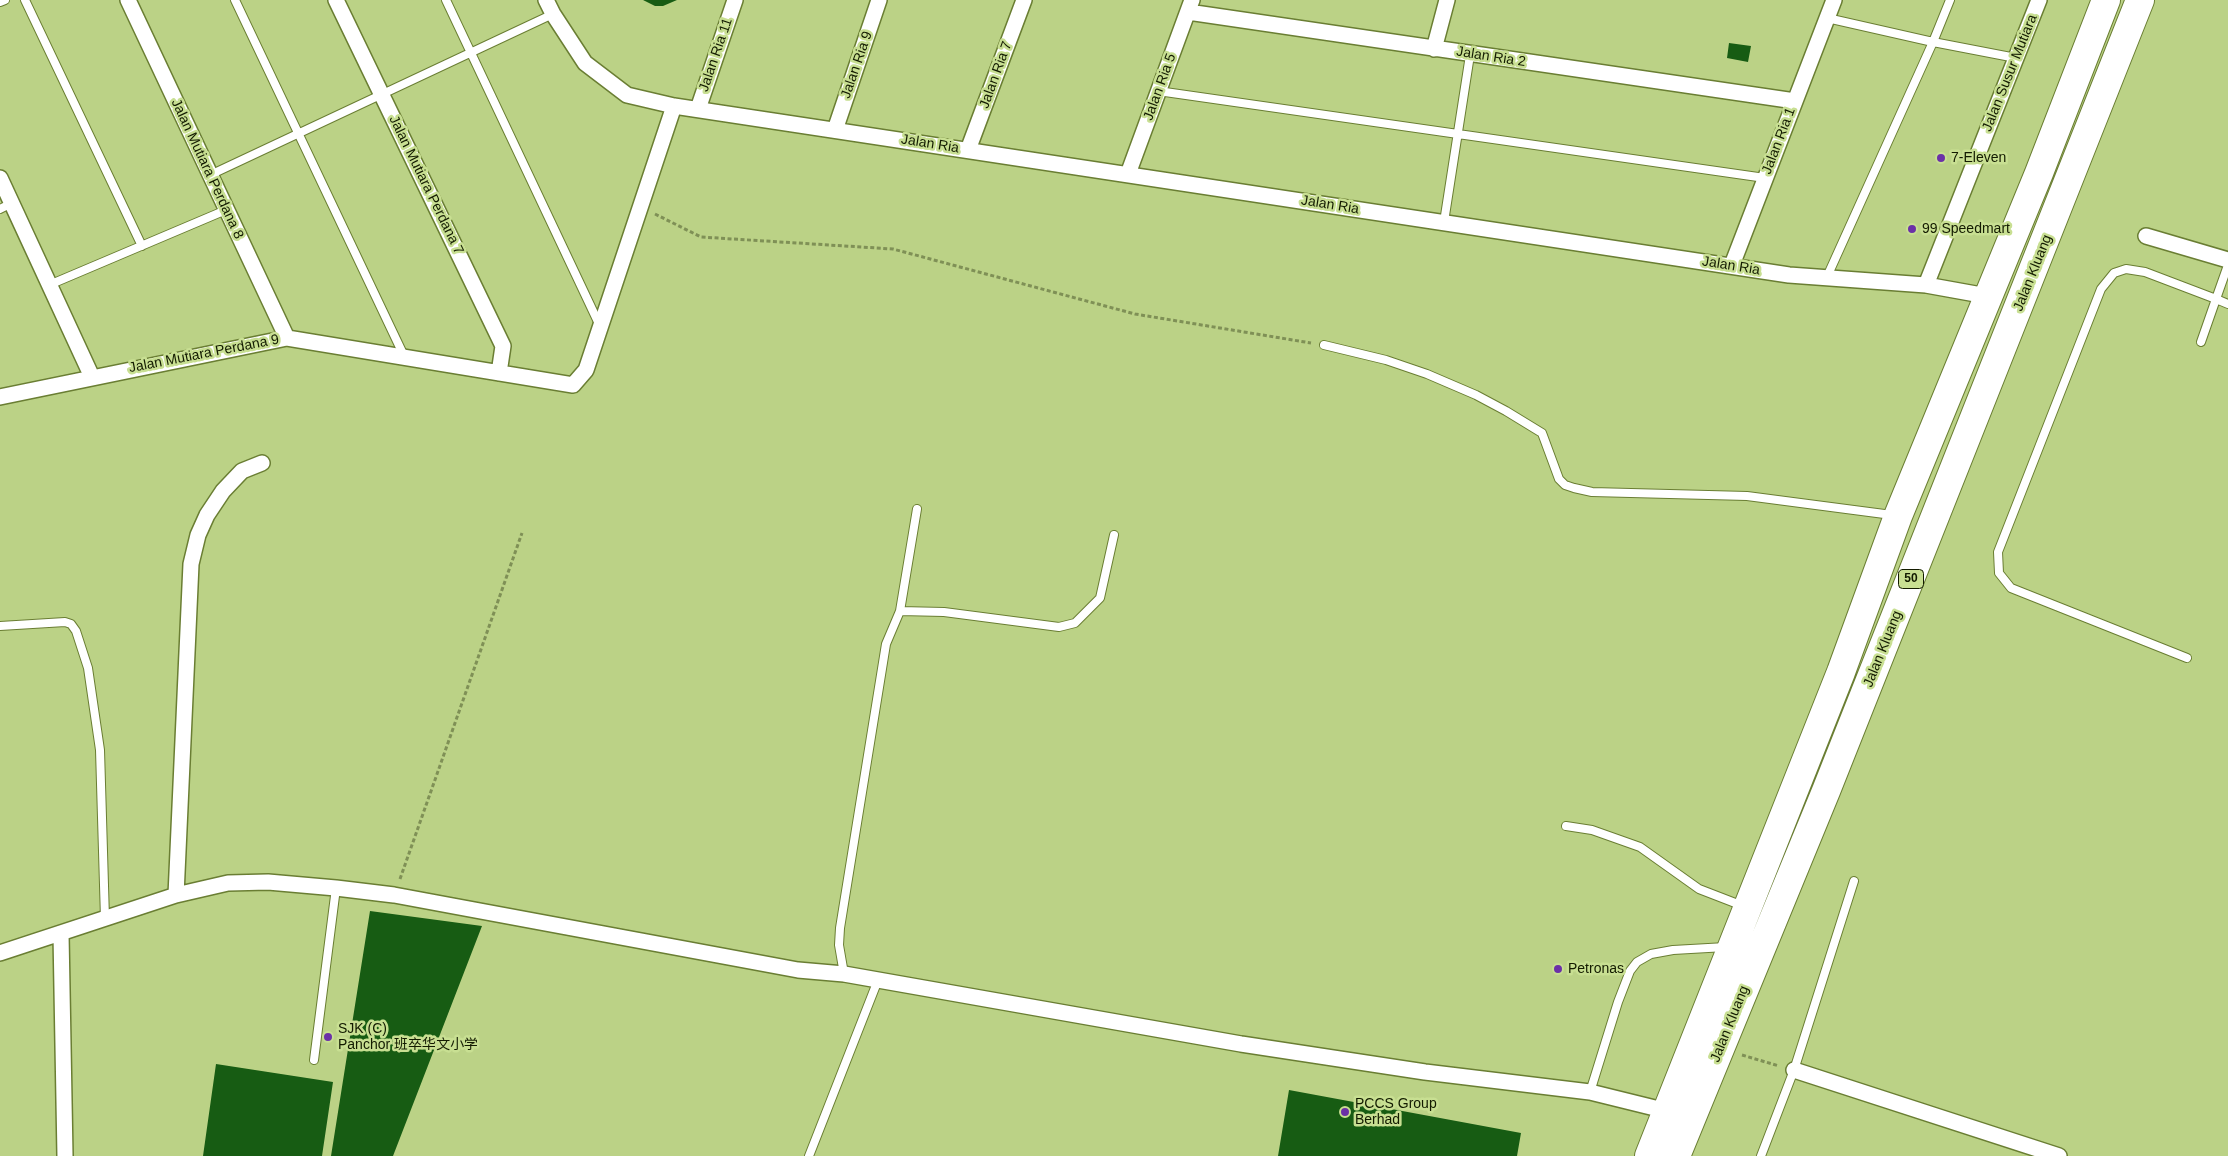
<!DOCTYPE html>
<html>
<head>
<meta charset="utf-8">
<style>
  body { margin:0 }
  canvas { display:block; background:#bbd286 }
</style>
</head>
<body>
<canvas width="2228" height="1156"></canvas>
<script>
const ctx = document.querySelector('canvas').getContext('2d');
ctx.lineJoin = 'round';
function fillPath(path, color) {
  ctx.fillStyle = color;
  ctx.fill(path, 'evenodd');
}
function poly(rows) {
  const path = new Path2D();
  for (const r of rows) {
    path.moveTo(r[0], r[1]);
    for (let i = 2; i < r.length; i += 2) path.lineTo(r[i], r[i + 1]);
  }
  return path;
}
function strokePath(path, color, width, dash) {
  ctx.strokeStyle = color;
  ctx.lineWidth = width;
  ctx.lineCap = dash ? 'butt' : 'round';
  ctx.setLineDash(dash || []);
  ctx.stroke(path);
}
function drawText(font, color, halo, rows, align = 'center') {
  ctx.font = font + ' Helvetica,"Noto Sans SC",sans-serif';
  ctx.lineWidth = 5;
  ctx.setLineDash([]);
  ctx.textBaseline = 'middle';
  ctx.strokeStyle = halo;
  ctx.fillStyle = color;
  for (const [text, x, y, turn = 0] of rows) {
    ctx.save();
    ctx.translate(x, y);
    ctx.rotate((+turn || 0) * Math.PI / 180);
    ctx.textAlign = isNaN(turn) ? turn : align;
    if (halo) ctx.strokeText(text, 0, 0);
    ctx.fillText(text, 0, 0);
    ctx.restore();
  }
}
const building = poly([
  [643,0,677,0,663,6,655,6],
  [1729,43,1751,46,1748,62,1727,58],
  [370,911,482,926,393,1156,331,1156],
  [216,1064,333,1082,322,1156,203,1156],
  [1289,1090,1521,1133,1517,1156,1278,1156]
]);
const path = poly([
  [655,214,701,237,893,249,1135,314,1311,343],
  [400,879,522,533],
  [1742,1055,1779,1066]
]);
const lane = poly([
  [25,0,142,246],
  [235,0,405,358],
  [446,0,600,326],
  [0,2,5,0],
  [1827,18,1933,42,2016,58],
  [1158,91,1765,178],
  [210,175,553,14],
  [0,209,12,203],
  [1444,222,1470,55],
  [2228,265,2216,299,2228,304],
  [1826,279,1933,42,1950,0],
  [49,285,226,210],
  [1324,345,1386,360,1427,374,1476,395,1506,411,1542,433,1559,479,1565,485,1574,488,1592,492,1747,496,1892,515],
  [900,611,917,509],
  [0,626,65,622,71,624,76,631,88,668,100,750,105,919],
  [2187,658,2011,588,1999,573,1998,552,2101,289,2114,273,2126,269,2145,272,2216,299,2201,342],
  [1566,826,1592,830,1640,847,1699,889,1743,906],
  [844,974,839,945,840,928,886,644,900,611,944,612,1059,627,1075,623,1100,598,1114,535],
  [314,1060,336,888],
  [1590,1092,1618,1002,1630,971,1637,962,1651,954,1673,950,1726,947],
  [809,1156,878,980],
  [1761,1156,1794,1070,1854,881]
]);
const street = poly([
  [128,0,287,338],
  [336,0,503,346,499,373],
  [546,0,553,14,585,63,627,95,674,106,1789,275,1926,285,1987,296],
  [1188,12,1795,101],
  [1434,49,1447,0],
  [698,109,735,0],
  [835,130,879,0],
  [968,150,1024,0],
  [1128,174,1192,0],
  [0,178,92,377],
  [2146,236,2228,260],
  [1732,265,1834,0],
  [1926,285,2039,0],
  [0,397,287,338,573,385,586,370,674,106],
  [176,895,191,564,198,535,207,515,223,491,242,471,262,463],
  [61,934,65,1156],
  [0,953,176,895,228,883,268,882,336,888,394,895,798,970,844,974,1241,1044,1425,1072,1590,1092,1667,1111],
  [1794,1070,2059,1156]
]);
const highway = poly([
  [1649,1156,1841,672,1898,516,2039,173,2106,0],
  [1676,1156,1826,791,2140,0]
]);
const markers = [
  [1941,158,5,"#6b30a7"],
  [1912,229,5,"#6b30a7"],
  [1558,969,5,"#6b30a7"],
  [328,1037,5,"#6b30a7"],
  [1345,1112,5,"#6b30a7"]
];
const shields = [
  [1911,579,25]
];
const shieldNames = [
  ["50",1911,579]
];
const streetNames = [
  ["Jalan Ria 11",716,55,-71],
  ["Jalan Ria 2",1491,57,9],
  ["Jalan Ria 9",857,65,-71],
  ["Jalan Susur Mutiara",2010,73,-68],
  ["Jalan Ria 7",996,75,-70],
  ["Jalan Ria 5",1160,87,-70],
  ["Jalan Ria 1",1779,141,-69],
  ["Jalan Ria",930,144,9],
  ["Jalan Mutiara Perdana 8",207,169,65],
  ["Jalan Mutiara Perdana 7",426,185,64],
  ["Jalan Ria",1330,205,9],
  ["Jalan Ria",1731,266,9],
  ["Jalan Kluang",2033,273,-68],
  ["Jalan Mutiara Perdana 9",204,354,-11],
  ["Jalan Kluang",1883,649,-68],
  ["Jalan Kluang",1730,1024,-68]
];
const poiNames = [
  ["7-Eleven",1951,158],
  ["99 Speedmart",1922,229],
  ["Petronas",1568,969],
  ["SJK (C)",338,1029],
  ["Panchor 班卒华文小学",338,1045],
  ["PCCS Group",1355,1104],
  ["Berhad",1355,1120]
];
fillPath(building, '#175c13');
strokePath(lane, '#6a7e33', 10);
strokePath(street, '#6a7e33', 18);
strokePath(highway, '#6a7e33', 30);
strokePath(path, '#7f9056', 3, [4, 2.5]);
strokePath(lane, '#fff', 8);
strokePath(street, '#fff', 15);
strokePath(highway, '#fff', 28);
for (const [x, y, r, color] of markers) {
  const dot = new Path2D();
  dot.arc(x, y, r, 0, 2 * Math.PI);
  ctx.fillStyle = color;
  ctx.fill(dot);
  strokePath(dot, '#c8df92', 2);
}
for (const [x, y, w] of shields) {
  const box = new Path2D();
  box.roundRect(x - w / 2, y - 9.5, w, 19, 4);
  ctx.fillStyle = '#c8df92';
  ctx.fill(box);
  strokePath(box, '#131b00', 1);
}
drawText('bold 12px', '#131b00', null, shieldNames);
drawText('14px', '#131b00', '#c8df92', streetNames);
drawText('14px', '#131b00', '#c8df92', poiNames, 'left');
</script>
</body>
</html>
